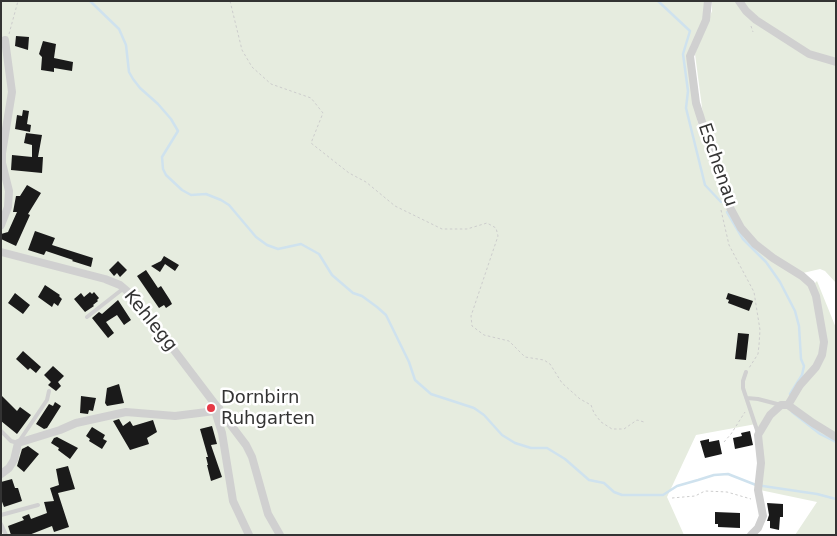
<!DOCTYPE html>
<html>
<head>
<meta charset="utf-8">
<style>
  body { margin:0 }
  #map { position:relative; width:837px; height:536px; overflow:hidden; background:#fff; font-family:"DejaVu Sans",sans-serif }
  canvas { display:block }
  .frame { position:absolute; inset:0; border:2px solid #333; pointer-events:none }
</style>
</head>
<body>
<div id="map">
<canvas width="837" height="536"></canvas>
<div class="frame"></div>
</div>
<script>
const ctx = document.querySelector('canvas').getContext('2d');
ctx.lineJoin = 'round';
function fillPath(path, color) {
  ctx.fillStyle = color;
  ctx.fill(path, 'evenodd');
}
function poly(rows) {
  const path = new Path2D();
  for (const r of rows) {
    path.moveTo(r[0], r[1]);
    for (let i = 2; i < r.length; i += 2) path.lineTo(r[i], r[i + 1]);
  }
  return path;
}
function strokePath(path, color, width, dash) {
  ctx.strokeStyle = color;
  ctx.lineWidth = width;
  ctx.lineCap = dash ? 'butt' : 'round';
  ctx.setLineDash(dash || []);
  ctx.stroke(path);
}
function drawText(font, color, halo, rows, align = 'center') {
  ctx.font = font + ' "DejaVu Sans",sans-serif';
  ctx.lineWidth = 5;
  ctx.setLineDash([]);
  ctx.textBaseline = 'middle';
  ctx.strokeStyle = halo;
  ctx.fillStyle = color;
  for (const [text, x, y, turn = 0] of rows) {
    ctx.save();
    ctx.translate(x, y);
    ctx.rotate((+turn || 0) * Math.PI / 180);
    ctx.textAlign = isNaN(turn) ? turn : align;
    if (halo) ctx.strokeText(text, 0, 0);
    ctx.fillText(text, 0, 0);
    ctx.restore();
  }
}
const green = poly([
  [1,1,707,1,705,16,690,47,695,105,700,135,706,145,724,202,730,196,703,115,695,54,712,11,712,1,836,1,836,283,825,271,820,269,803,273,814,284,817,281,836,328,836,535,795,535,817,502,760,490,756,424,696,435,667,497,684,535,1,535]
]);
const stream = poly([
  [90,1,119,29,126,45,129,72,133,79,140,88,158,104,171,119,178,131,162,157,163,169,166,175,182,190,191,195,206,194,221,200,229,205,256,237,267,245,278,249,301,244,319,254,332,275,353,293,362,296,377,307,386,315,409,362,415,380,431,394,474,408,484,415,502,435,515,443,531,448,547,448,565,459,589,480,604,483,614,492,622,495,663,495,677,486,698,480,714,475,728,474,756,485,817,494,836,499],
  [658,1,690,31,683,54,688,91,686,108,705,185,721,202],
  [727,212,743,239,766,262,780,282,795,311,799,326,801,359,804,366,802,375,790,394],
  [792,412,820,434,836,442]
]);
const building = poly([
  [16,36,29,37,28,50,15,46],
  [43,41,56,44,54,58,73,62,72,71,54,68,54,72,41,70,42,57,39,54],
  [23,110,29,111,27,124,31,125,30,132,15,129,17,115,22,116],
  [26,133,42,135,38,157,43,157,42,173,11,170,12,155,32,157,32,145,24,143],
  [27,185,41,193,28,214,30,215,16,246,1,239,1,234,8,232,17,212,13,212,16,196,20,196],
  [35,231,55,238,52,245,93,258,91,267,72,261,73,260,46,251,44,255,28,250],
  [164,256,179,265,175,271,165,264,160,272,151,266,161,261],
  [118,261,127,270,120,277,117,273,114,276,109,270],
  [146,270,158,288,161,286,170,300,172,304,166,308,164,305,159,308,137,276],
  [45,285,60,295,59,296,62,299,58,306,54,303,52,307,38,297],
  [90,292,92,294,94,292,99,298,97,300,98,301,93,305,94,306,85,312,74,299,81,293,84,297],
  [15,293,30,305,23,314,8,303],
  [728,293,753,301,749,311,728,303,729,300,726,299],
  [118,300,131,320,124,325,117,315,106,322,114,333,108,338,92,318,99,312,102,314],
  [738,333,749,334,746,360,735,359],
  [23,351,41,367,36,373,30,368,28,370,16,359],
  [53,366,64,376,58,382,61,386,56,391,48,385,51,382,44,375],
  [119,384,124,403,107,406,105,403,107,388],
  [1,395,17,411,20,407,31,415,17,434,1,421],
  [81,396,96,398,93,411,89,410,88,414,80,413],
  [55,402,61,406,47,428,44,429,36,424,49,404,53,406],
  [119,419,123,426,130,421,133,426,153,420,157,432,147,438,149,444,130,450,113,421],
  [212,426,217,444,211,445,222,477,211,481,207,465,208,465,206,457,208,457,200,429],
  [92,427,105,435,103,439,107,441,102,449,89,441,90,439,86,436],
  [750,431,753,445,735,449,733,438,742,436,741,433],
  [57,437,78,448,70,459,58,450,59,448,51,443,54,438],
  [709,439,709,442,719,440,722,454,705,458,700,441],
  [28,446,39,454,24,472,17,466,22,449],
  [68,466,75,489,58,493,69,527,54,532,52,526,29,535,11,535,8,526,24,520,22,517,29,514,31,519,47,513,44,502,54,501,50,488,59,485,56,469],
  [12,479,15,488,18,488,22,501,4,507,1,499,1,482],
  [767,503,783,504,783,517,780,517,779,530,770,528,770,521,767,521,769,515],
  [715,512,740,513,740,528,718,527,718,524,715,524]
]);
const path = poly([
  [230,1,242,50,252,67,271,84,311,98,323,113,311,143,349,173,366,182,395,206,442,229,467,229,487,223,496,228,498,236,471,316,472,326,484,335,509,341,525,357,544,360,550,364,562,383,580,399,591,405,594,413,601,422,612,429,624,429,637,420,644,422],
  [751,26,753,32],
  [9,34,18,1],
  [721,210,729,245,754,292,760,330,759,345,758,354,749,368],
  [724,442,731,434,745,412],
  [672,498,695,496,705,491,727,492,751,499]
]);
const service = poly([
  [87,317,124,288],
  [746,372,743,381,743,388,758,433],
  [747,398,758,399,781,405],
  [1,431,11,441,18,443,47,400,49,391],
  [1,515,38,505],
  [1,524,6,535]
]);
const minor = poly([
  [708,1,706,20,690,56,696,103,728,204,741,228,755,244,773,258,802,276,811,284,816,296,824,342,822,355,816,367,800,385,788,405,781,405,770,415,758,435,761,463,758,490,763,516,758,528,751,535],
  [739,1,746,11,756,20,809,54,836,62],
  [1,225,8,207,9,191,2,163,2,153,12,92,5,40],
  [1,252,105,279,120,285,133,296,246,445,252,457,268,514,280,535],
  [788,405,813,423,836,437],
  [215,411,222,433,233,501,249,535],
  [1,474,9,468,14,460,18,443,60,430,76,423,126,412,175,416,215,411,219,408]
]);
const markers = [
  [211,408,5,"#e63946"]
];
const streetNames = [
  ["Eschenau",717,165,71],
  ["Kehlegg",150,321,51]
];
const poiNames = [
  ["Dornbirn",221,398],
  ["Ruhgarten",221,419]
];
fillPath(green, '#e6ecdf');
strokePath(stream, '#cfe2ee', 2.5);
fillPath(building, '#1a1a1a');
strokePath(path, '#cdcdcd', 1, [2.5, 2.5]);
strokePath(service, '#d0d0d0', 4);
strokePath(minor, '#d0d0d0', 8);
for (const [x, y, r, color] of markers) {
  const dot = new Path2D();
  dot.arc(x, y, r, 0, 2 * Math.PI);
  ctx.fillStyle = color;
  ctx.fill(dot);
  strokePath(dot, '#fff', 2);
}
drawText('18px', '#333', '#fff', streetNames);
drawText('18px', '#333', '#fff', poiNames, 'left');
</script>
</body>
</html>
